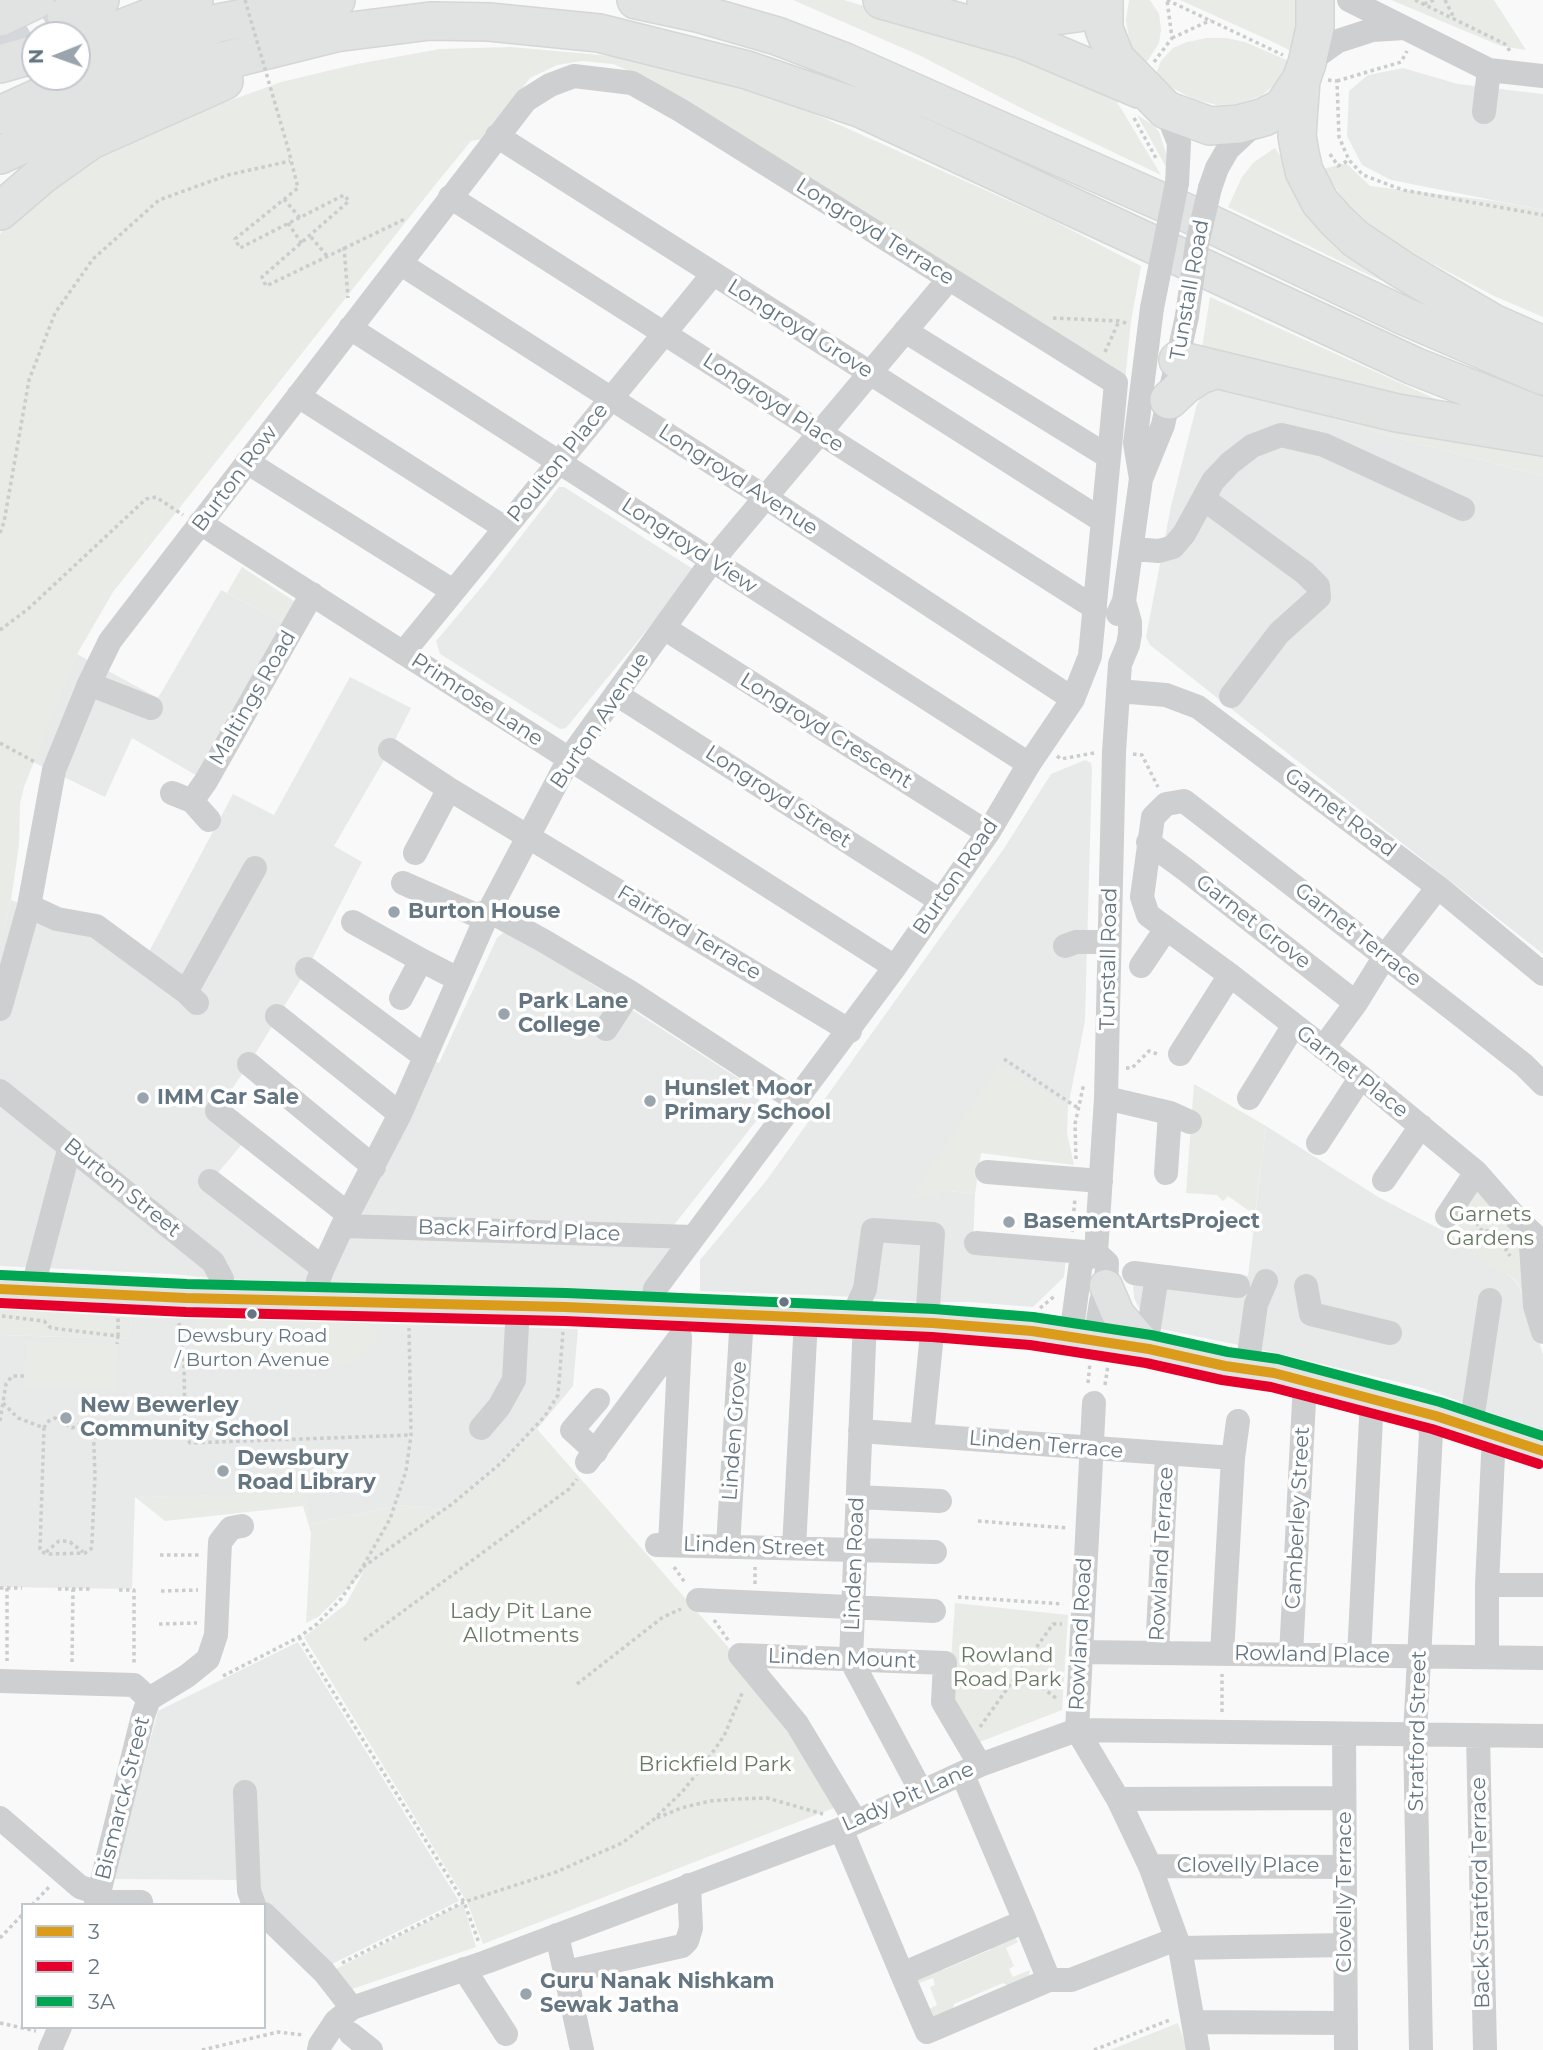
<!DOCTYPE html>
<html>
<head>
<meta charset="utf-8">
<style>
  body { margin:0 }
  #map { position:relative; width:1543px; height:2050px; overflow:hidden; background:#f9f9f9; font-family:Montserrat,sans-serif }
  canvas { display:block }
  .legend { position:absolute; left:21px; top:1903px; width:245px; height:126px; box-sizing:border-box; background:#fff; border:2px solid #c1c8cd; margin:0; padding:9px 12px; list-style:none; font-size:21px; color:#657683 }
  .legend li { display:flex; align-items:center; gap:14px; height:35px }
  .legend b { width:35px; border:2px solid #c1c8cd }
  .north { position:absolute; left:21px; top:21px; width:70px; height:70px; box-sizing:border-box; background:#fff; border:2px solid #c1c8cd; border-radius:50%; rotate:269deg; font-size:19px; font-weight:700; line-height:28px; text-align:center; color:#657683 }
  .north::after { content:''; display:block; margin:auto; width:24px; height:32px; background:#99a4ac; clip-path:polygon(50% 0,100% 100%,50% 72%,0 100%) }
</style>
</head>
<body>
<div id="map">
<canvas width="1543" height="2050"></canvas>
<ul class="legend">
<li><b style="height:9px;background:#da9c1a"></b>3</li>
<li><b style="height:9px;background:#e4002b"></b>2</li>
<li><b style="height:9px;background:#00a651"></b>3A</li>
</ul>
<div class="north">N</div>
</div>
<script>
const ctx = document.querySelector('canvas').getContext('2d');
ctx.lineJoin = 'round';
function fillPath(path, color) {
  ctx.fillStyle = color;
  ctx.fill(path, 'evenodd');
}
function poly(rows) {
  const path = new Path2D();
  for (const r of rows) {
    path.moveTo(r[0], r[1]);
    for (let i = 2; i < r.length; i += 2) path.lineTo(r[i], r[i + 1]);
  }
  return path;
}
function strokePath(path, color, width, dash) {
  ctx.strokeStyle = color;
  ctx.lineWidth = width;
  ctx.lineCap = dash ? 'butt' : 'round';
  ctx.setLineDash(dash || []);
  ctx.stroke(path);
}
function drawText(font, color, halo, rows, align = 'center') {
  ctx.font = font + ' Montserrat,sans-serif';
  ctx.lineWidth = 7;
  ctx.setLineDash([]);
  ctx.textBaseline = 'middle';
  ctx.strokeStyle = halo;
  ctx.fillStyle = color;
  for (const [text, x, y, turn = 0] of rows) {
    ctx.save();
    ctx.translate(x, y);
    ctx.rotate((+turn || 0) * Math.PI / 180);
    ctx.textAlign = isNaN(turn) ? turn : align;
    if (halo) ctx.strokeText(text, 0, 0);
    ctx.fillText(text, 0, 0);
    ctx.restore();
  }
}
const built = poly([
  [1403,68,1458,84,1543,94,1543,210,1391,180,1362,165,1347,136,1349,91,1368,75],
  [1221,382,1386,435,1543,476,1543,954,1150,645,1146,637,1171,506,1197,404,1204,394],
  [559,487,564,487,693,569,693,574,566,728,560,729,440,654,436,641,485,583],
  [221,590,289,626,206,781,132,738,105,797,33,762,77,654,158,698],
  [350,677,411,708,390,750,334,846,362,862,307,969,249,1064,217,1111,249,1136,211,1181,322,1268,424,1056,439,1063,497,938,503,933,510,931,758,1091,761,1115,666,1235,693,1237,654,1295,222,1279,172,1274,0,1266,0,945,11,900,29,906,144,961,233,794,274,815],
  [1085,760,1091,763,1092,768,1085,1021,1068,1107,999,1065,940,1190,975,1194,973,1249,1066,1257,1064,1277,1033,1307,969,1302,920,1302,837,1296,700,1291,700,1260,766,1181,1003,850,1051,774],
  [1266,1126,1380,1198,1488,1254,1517,1283,1529,1308,1543,1355,1543,1432,1423,1388,1263,1350,1161,1329,1141,1312,1134,1298,1133,1284,1169,1265,1248,1276],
  [131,1317,578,1329,573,1386,537,1429,443,1510,403,1505,309,1524,306,1494,135,1497,132,1589,0,1587,0,1335,129,1339],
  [298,1642,459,1901,322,1969,264,1905,240,1905,241,1887,236,1880,113,1879,158,1711]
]);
const green = poly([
  [793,0,844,0,1050,62,1114,97,1161,175,1027,111,921,56],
  [1129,0,1150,0,1159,14,1161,30,1159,43,1145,65,1134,51,1129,38,1126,21],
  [1180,0,1297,0,1295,53,1271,41],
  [1391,0,1494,0,1526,50,1501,46],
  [1207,38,1226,38,1245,42,1291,62,1278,82,1261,96,1238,104,1217,105,1193,99,1173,88,1156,74,1161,61,1173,48,1187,42],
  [511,47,645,59,694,71,815,114,1050,219,1141,266,1131,321,1125,381,641,76,613,64,582,61,557,65,530,78,483,139,471,141,435,185,113,592,77,654,24,787,20,803,19,845,11,900,0,945,0,234,7,222,53,182,130,138,204,110,281,82,357,64,440,49],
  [1137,115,1153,125,1159,132,1167,156,1166,167],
  [1275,148,1300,186,1505,335,1369,275,1228,207,1242,177,1254,162],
  [1346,163,1370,186,1495,201,1543,210,1543,317,1494,296,1422,258,1377,231,1344,200,1323,169],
  [1210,297,1469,414,1201,354],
  [1221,382,1543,456,1543,476,1386,435],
  [242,567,297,603,289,626,227,593],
  [999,1065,1068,1107,1067,1133,1074,1165,981,1153,975,1194,940,1190,939,1198,910,1198],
  [1194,1084,1266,1126,1255,1215,1228,1196,1223,1201,1217,1195,1186,1193],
  [1477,1186,1526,1232,1529,1308,1517,1282,1506,1272,1503,1275,1470,1250,1467,1234,1453,1220],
  [0,1309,131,1317,130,1339,0,1335],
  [196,1319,368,1323,377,1334,378,1341,356,1362,215,1368,203,1360,196,1349],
  [26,1341,118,1344,117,1390,24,1387],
  [537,1429,728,1647,792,1728,839,1806,483,1944,467,1902,304,1637,346,1604,363,1573,318,1617,306,1623,311,1533,303,1506,165,1521,135,1497,306,1493,309,1524,403,1505,443,1510],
  [955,1603,1068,1615,1062,1710,972,1745,948,1703],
  [463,1903,476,1947,349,1990,332,1971],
  [1014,1935,1018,1942,1006,1948,1014,1966,1009,1969,1013,1977,1030,1970,1028,1980,1011,1987,1003,1983,954,2004,952,2013,934,2020,929,2009,937,2005,930,1987,935,1985,933,1978,919,1983,915,1975,935,1966,943,1970,990,1950,995,1943],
  [1178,2023,1187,2050,1110,2050]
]);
const highwayTunnel = poly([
  [0,54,66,16]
]);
const path = poly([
  [1167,0,1283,55],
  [1415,0,1505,44,1510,51],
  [1445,0,1454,18],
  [1424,4,1434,0],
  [1172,38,1211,20],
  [1154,62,1172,38,1167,0],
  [1328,80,1337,81,1339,137,1349,160,1363,175,1403,190,1543,215],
  [1337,81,1401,62,1407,51],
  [1134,118,1157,160],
  [288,148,298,188,235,239,240,248,344,195,349,201,262,277,266,286,407,218],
  [1330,154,1338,166,1349,160],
  [284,199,300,218],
  [288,223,302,244],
  [311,237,327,256],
  [344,247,348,298],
  [1053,318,1119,321,1129,324],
  [1105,352,1119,321],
  [0,533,4,522,29,380,55,313,93,259,159,200,228,175,290,161],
  [0,630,28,609,146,499,156,497,183,515],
  [0,743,35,762],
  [1133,754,1142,755,1158,787],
  [1057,756,1061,759,1094,753],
  [1004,1059,1078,1108],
  [1126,1068,1132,1068,1149,1051,1160,1055],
  [1076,1159,1075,1124,1084,1083],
  [1472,1217,1483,1232,1498,1228],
  [1072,1232,1075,1198],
  [1508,1241,1506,1250,1510,1256],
  [1040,1308,1056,1295],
  [2,1316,44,1321,51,1328,118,1336,117,1344],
  [179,1323,184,1363,185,1435,190,1443,411,1435],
  [118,1336,118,1317],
  [1088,1383,1090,1363],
  [1105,1385,1108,1365],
  [3,1403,18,1418,44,1428,47,1422,55,1418,72,1428,84,1422,93,1423,95,1475,92,1542,91,1549,85,1553,50,1554,41,1552,40,1549,44,1428],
  [0,1421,6,1384,12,1376,25,1376],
  [978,1521,1067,1528],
  [46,1552,59,1541,64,1541,70,1542,83,1552],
  [160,1555,200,1555],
  [363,1567,452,1504,501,1463,545,1416,558,1395,563,1332],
  [674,1567,686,1584],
  [755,1584,755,1567],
  [0,1588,22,1588],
  [7,1588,7,1661],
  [58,1589,91,1589],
  [119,1590,134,1590,134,1666],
  [161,1591,198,1590],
  [958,1597,1063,1604],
  [714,1620,728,1640],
  [159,1624,197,1623],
  [299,1637,464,1902,479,1943],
  [364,1640,569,1489,577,1479],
  [72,1662,73,1589],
  [1020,1670,1057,1699],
  [223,1676,299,1637,317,1624,341,1599,362,1568,390,1519,406,1471,411,1435,409,1328],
  [577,1684,663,1617,681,1609],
  [1222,1712,1222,1674],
  [980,1727,1053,1624,1062,1624],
  [657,1818,681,1808,710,1801,736,1799,767,1798,823,1814],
  [32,1905,50,1886],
  [0,1938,23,1914],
  [342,1963,464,1902,556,1872,622,1843,653,1820,682,1792,703,1766,724,1736,743,1691],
  [0,2023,36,2031],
  [202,2050,278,2032,303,2035],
  [1094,2050,1172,2019]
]);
const minor = poly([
  [1349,0,1489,70,1543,76],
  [1307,63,1338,41,1372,30,1405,28],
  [1166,110,1179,143,1177,183],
  [1484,112,1489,70],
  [497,136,1103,521],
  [1210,188,1217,168,1228,149,1257,122],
  [450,197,1095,608],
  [401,264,765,497,1073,699],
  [350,328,1029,764],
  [905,331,1109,457],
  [298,396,505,528],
  [247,462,453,591],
  [1141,479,1135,443,1152,308],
  [1204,499,1305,573,1318,586,1319,597,1279,633,1231,696],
  [200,523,895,967],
  [1132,549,1159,551,1173,547,1184,534,1213,481,1230,463,1252,446,1281,435,1324,445,1463,509],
  [1118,614,1124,601,1141,479,1163,425,1187,316],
  [664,628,988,833],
  [403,653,713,274],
  [89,684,151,708],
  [1118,691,1166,695,1198,707,1438,887,1543,974],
  [616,694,939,900],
  [390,750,449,789,850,1031],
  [172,793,192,801,209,820],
  [192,801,206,781,312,594],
  [1148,842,1186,870,1356,1003],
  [415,853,449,789],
  [403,883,476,915,489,911,544,941,630,992,797,1101],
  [29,906,57,919,96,926,186,992,197,1003],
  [353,922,421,960],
  [1065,946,1076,942,1109,942],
  [1141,966,1166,929],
  [307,969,424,1056],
  [186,992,255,868],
  [401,998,421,960,458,979],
  [0,1009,29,906,54,770,89,684,110,641,526,100,550,85,574,76,632,83,680,110,1116,383,1090,656,1073,699,1029,764,988,833,895,967,655,1289,653,1312],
  [277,1016,400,1114],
  [606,1029,630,992],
  [1323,1048,1356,1003,1385,956,1438,887],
  [1180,1054,1230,975],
  [249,1064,374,1167],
  [1543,1084,1524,1065,1458,1013,1184,801,1166,804,1153,817,1142,897,1148,915,1230,975,1361,1077,1476,1172,1518,1220,1543,1243],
  [0,1091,213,1262,222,1279,223,1298],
  [1106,1098,1170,1113,1190,1122],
  [1249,1098,1294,1025],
  [217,1111,348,1214],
  [1318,1143,1361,1077],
  [987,1172,1101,1181],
  [1166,1173,1170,1113],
  [1384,1180,1421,1126],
  [210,1181,323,1268],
  [1447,1216,1476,1172],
  [344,1226,693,1237],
  [1530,1231,1535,1306,1543,1332],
  [976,1243,1096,1253],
  [1096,1253,1106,1098,1114,752,1120,664,1128,645,1130,634,1130,622,1124,601],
  [1134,1273,1157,1276],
  [1306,1286,1311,1314,1390,1333],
  [32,1290,70,1146],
  [317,1301,318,1281,323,1268,348,1214,400,1114,489,911,569,759,712,561,949,279],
  [851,1320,865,1289,873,1230,933,1234,927,1322],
  [865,1320,851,1660,921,1791],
  [1071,1336,1081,1262,1096,1253],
  [1095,1340,1101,1302,1106,1286,1107,1263,1096,1253],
  [1149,1349,1148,1334,1157,1276,1238,1286],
  [1247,1369,1256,1304,1266,1281],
  [1094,1403,1077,1730,1118,1799,1150,1866,1180,1948,1198,2050],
  [1471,1427,1490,1300],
  [481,1428,499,1407,514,1380,518,1306],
  [860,1431,1233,1458],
  [922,1435,933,1323],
  [596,1452,572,1430,598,1400],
  [587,1462,680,1337],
  [858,1497,940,1501],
  [657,1545,935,1552],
  [670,1545,680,1340],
  [728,1546,742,1316],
  [794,1548,806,1319],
  [1487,1585,1543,1585],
  [698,1600,934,1611],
  [1081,1652,1543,1658],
  [1157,1653,1167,1454],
  [1222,1654,1233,1458,1238,1421],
  [740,1655,945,1663,943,1702,980,1765],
  [740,1655,797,1724,856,1822],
  [1291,1655,1305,1381],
  [1359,1656,1372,1399],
  [1487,1657,1487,1585,1494,1434],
  [0,1681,134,1685,149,1699],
  [1344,1734,1346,2050],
  [1478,1735,1485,2050],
  [962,1773,1025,1921],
  [245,1792,249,1891,254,1905],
  [1118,1799,1344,1798],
  [0,1818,80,1887,98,1893],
  [841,1829,902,1974,927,2032,1049,1980,1025,1921,902,1974],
  [1150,1866,1345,1867],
  [96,1902,141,1902],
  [96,1905,143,1716,149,1699,187,1676,208,1659,216,1635,220,1542,231,1528,242,1526],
  [264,1914,324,1972,352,2008],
  [557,1935,582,2050],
  [1180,1948,1345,1945],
  [464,1969,506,2034],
  [566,1972,682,1946,687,1941,691,1928,689,1885],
  [1049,1980,1071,1980,1176,1939],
  [1193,2022,1345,2023],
  [351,2034,371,2050],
  [50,2050,60,2027],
  [319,2050,320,2045,336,2021,352,2008,486,1962,841,1829,980,1765,1077,1730,1543,1736],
  [1421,2050,1415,1734,1431,1433,1426,1414]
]);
const major = poly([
  [1106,1286,1118,1314,1149,1349],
  [0,1289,186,1298,565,1307,933,1323,1032,1331,1149,1349,1225,1366,1274,1373,1436,1416,1543,1451]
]);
const highway = poly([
  [636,0,701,14,777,36,845,62,1196,217,1404,316,1543,376],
  [882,0,1023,40,1139,89],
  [1104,0,1104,29,1116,59,1166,110,1210,126,1239,124,1264,117,1282,108,1301,80,1307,63,1315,28,1315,0],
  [986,3,1041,18,1077,13,1103,3],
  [66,16,100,0],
  [0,17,35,0],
  [77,42,110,33,194,0],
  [0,64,35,54],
  [1301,80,1297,136,1300,153,1304,171,1320,202,1336,220,1356,239,1401,269,1493,323,1543,345],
  [0,115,128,57,218,23,336,0],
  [0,155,161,81,207,65,335,33,430,21,489,22,599,33,747,70,862,109,1414,366,1543,417],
  [0,211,42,175,91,140,224,81],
  [1178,360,1397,413,1543,437],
  [1169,400,1185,385,1200,375,1215,370]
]);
const pathBridge = poly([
  [245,0,288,148]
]);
const minorBridge = poly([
  [1152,308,1177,183],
  [1187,316,1197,244,1210,188]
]);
const bus1 = poly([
  [0,1289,186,1298,565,1307,933,1323,1032,1331,1149,1349,1225,1366,1274,1373,1436,1416,1543,1451]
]);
const bus2 = poly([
  [0,1303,186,1312,565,1321,932,1337,1030,1345,1146,1363,1222,1380,1271,1387,1432,1429,1539,1464]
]);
const bus3 = poly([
  [1,1275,187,1284,566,1293,934,1309,1033,1317,1151,1335,1228,1352,1278,1359,1440,1402,1543,1436]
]);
const markers = [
  [394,912,7,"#99a4ac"],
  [504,1014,7,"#99a4ac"],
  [143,1098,7,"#99a4ac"],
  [650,1101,7,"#99a4ac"],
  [1009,1222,7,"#99a4ac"],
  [784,1302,6,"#657683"],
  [252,1314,6,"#657683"],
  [66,1418,7,"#99a4ac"],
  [223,1471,7,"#99a4ac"],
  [526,1994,7,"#99a4ac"]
];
const busNames = [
  ["Dewsbury Road",252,1336],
  ["/ Burton Avenue",252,1360]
];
const streetNames = [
  ["Longroyd Terrace",875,232,32],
  ["Tunstall Road",1190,290,-80],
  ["Longroyd Grove",800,329,32],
  ["Longroyd Place",773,403,33],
  ["Poulton Place",558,463,-51],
  ["Burton Row",235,479,-53],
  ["Longroyd Avenue",738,480,33],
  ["Longroyd View",689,546,33],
  ["Maltings Road",253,698,-60],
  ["Primrose Lane",477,700,33],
  ["Burton Avenue",600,721,-56],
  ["Longroyd Crescent",826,731,32],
  ["Longroyd Street",778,797,33],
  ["Garnet Road",1340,813,37],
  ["Burton Road",956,877,-56],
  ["Garnet Grove",1253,922,38],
  ["Fairford Terrace",689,933,31],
  ["Garnet Terrace",1358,935,38],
  ["Tunstall Road",1109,959,-89],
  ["Garnet Place",1352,1072,38],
  ["Burton Street",122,1188,39],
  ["Back Fairford Place",519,1231,2],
  ["Linden Grove",735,1431,-86],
  ["Linden Terrace",1046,1445,5],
  ["Camberley Street",1298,1518,-87],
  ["Linden Street",754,1547,2],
  ["Rowland Terrace",1162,1554,-87],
  ["Linden Road",855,1564,-88],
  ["Rowland Road",1081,1634,-87],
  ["Rowland Place",1312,1655,1],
  ["Linden Mount",842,1659,2],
  ["Stratford Street",1418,1731,-89],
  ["Lady Pit Lane",908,1797,-24],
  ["Bismarck Street",123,1798,-76],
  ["Clovelly Place",1248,1866],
  ["Clovelly Terrace",1345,1892,-90],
  ["Back Stratford Terrace",1481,1893,-91]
];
const poiNames = [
  ["Burton House",408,912],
  ["Park Lane",518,1002],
  ["College",518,1026],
  ["Hunslet Moor",664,1089],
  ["Primary School",664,1113],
  ["IMM Car Sale",157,1098],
  ["BasementArtsProject",1023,1222],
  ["New Bewerley",80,1406],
  ["Community School",80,1430],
  ["Dewsbury",237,1459],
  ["Road Library",237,1483],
  ["Guru Nanak Nishkam",540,1982],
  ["Sewak Jatha",540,2006]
];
const parkNames = [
  ["Garnets",1490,1215],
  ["Gardens",1490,1239],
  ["Lady Pit Lane",521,1612],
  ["Allotments",521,1636],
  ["Rowland",1007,1656],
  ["Road Park",1007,1680],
  ["Brickfield Park",715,1765]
];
fillPath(built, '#e8e9e9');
fillPath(green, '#e8ebe6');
strokePath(highwayTunnel, '#d4d8dc', 37, [37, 18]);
strokePath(major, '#d5d6d7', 35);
strokePath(highway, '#d5d6d6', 40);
strokePath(path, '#cbcccd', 3.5, [3.5, 3.5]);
strokePath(minor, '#cecfd0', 24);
strokePath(major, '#e1e2e2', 32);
strokePath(highway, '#e1e2e2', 37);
strokePath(pathBridge, '#cbcccd', 3.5, [3.5, 3.5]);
strokePath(minorBridge, '#cecfd0', 24);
strokePath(bus1, '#da9c1a', 10);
strokePath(bus2, '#e4002b', 10);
strokePath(bus3, '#00a651', 10);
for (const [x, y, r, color] of markers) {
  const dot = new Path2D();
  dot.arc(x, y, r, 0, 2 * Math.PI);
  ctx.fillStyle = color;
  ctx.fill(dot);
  strokePath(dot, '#fff', 2.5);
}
drawText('19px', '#657683', '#fff', busNames);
drawText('21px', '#657683', '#fff', streetNames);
drawText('bold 21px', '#657683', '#fff', poiNames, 'left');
drawText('21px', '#687a64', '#fff', parkNames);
</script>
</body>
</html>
